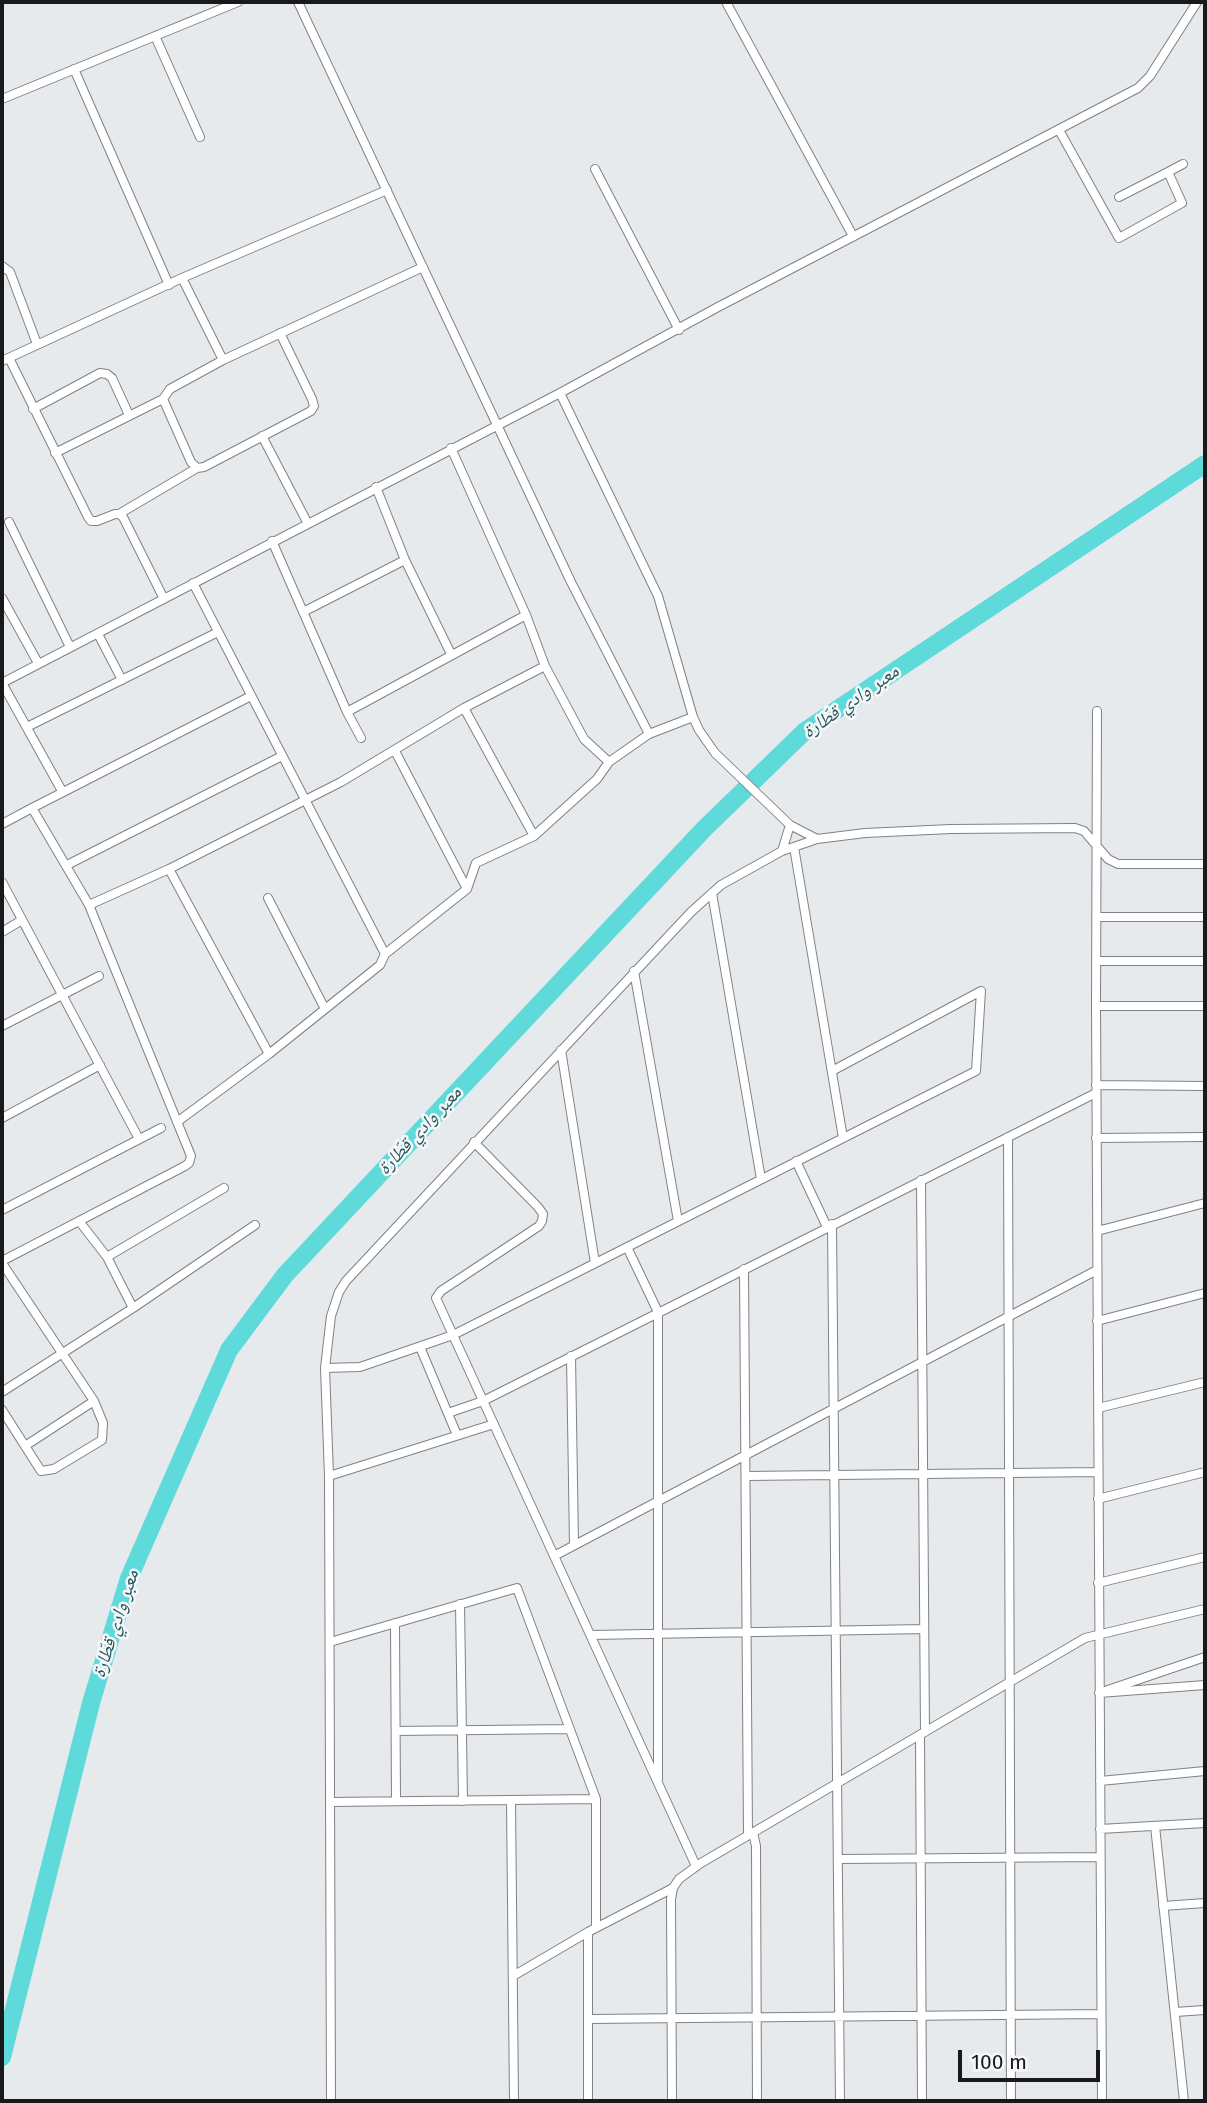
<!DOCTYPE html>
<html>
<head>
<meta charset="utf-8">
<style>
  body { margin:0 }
  #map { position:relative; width:1207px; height:2103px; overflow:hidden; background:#e7eaed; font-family:"Fira Sans",sans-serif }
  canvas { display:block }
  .frame { position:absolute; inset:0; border:4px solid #19191b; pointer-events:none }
  .scale { position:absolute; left:958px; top:2050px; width:142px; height:32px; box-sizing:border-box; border:4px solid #19191b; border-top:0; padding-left:9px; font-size:21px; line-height:24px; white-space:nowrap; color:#19191b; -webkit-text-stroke:5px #f5f7fa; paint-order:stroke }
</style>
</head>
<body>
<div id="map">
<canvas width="1207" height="2103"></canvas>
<div class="frame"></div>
<div class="scale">100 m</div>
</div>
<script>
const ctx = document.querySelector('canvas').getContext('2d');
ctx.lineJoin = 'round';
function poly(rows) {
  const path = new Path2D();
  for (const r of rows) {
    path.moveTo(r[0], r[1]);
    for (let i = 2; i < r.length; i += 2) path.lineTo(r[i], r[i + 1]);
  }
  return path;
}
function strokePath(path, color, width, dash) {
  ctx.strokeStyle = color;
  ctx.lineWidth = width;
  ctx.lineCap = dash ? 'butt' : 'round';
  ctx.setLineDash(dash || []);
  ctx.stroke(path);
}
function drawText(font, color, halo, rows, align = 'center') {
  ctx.font = font + ' "Fira Sans","Noto Naskh Arabic",sans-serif';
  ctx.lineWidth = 5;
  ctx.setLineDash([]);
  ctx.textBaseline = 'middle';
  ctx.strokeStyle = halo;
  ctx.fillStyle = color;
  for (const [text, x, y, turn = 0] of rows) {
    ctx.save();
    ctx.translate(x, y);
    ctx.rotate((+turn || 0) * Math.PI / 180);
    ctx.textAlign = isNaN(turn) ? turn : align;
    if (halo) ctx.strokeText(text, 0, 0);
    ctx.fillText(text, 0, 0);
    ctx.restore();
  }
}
const river = poly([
  [2,2057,91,1703,129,1578,229,1350,285,1275,704,829,805,731,1205,464]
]);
const street = poly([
  [298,2,571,582,649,734],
  [726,2,853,236],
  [155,36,200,137],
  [74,69,169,285],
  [2,99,238,2],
  [1059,130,1119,238,1182,203,1168,172,1119,197],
  [595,169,679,330],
  [1168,172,1183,164],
  [2,266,10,272,37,344],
  [9,358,88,517,91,521,97,521,115,514,119,514,123,517,164,599],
  [223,360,182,278,387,190],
  [2,361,182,278],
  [560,393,718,307,1138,88,1150,76,1197,2],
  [163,399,191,462,197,468],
  [33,409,100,373,107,374,112,378,129,415],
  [262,436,307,522],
  [451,448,526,615,545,666,584,739,609,762],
  [55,453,163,399,170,389,223,360,423,267],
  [376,487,405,560,451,654],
  [119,514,197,468,204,467,311,411,314,406,312,399,280,333],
  [9,522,70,647],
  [272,541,347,712,361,738],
  [2,598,38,663],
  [303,612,405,560],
  [98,634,122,680],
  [2,683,560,393,658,596,693,717,699,730,715,753,790,825,817,839],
  [2,683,62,791],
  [464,708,534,836],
  [1097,711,1096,1006,1102,2101],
  [347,712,526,615],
  [27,727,218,632],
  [395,751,467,889],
  [2,824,32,808],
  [794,847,843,1138],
  [782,851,790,825],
  [67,865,282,756],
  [169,869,269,1054],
  [2,882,139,1139],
  [712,893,761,1179],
  [268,898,325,1009],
  [89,905,169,869,341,782,464,708,545,666],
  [1097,917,1205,917],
  [2,932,22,920],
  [385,954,467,889,476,863,534,836,597,779,609,762,649,734,693,717],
  [1096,961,1205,961],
  [634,971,678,1221],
  [1096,1006,1205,1006],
  [2,1026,99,976],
  [561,1050,595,1263],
  [1096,1085,1205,1086],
  [2,1118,100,1065],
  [177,1122,269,1054,380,965,385,954,193,583],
  [1008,1137,1011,2101],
  [1096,1138,1205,1137],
  [474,1142,538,1207,543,1214,542,1221,539,1226,441,1291,436,1298,696,1866],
  [796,1161,827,1227],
  [921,1180,925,1732],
  [2,1210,161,1128],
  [79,1221,107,1257,133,1308],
  [832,1224,840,2101],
  [1097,1231,1205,1203],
  [627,1247,658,1312,658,1779],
  [107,1257,224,1188],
  [2,1261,185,1166,189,1163,191,1156,89,905,32,808,251,696],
  [2,1263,94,1401,103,1423,102,1440,54,1469,41,1471,2,1410],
  [744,1269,748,1835],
  [1097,1321,1205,1293],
  [420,1347,457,1435],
  [571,1356,574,1545],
  [325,1368,360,1367,453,1335,976,1071,981,991,832,1071],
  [2,1392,133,1308,255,1225],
  [1098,1408,1205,1382],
  [448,1413,483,1401,1096,1093],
  [25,1446,94,1401],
  [329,1476,494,1424],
  [746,1476,1098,1472],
  [1098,1499,1205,1472],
  [554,1556,1097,1270],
  [1098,1583,1205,1557],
  [460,1604,463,1801],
  [395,1623,396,1801],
  [591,1635,924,1629],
  [330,1642,517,1588,596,1799,596,1927],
  [1205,1657,1099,1693,1205,1685],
  [396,1731,569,1729],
  [920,1735,922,2101],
  [1100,1781,1205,1771],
  [511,1800,514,2101],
  [330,1802,596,1799],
  [1155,1826,1184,2101],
  [1100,1829,1205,1823],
  [753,1833,756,1846,757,2101],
  [838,1859,1100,1857],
  [1163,1906,1205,1903],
  [588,1932,588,2101],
  [513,1976,588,1932,673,1888],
  [1175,2012,1205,2010],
  [588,2019,1101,2014],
  [331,2101,329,1476,325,1368,331,1316,339,1292,346,1281,691,912,721,885,782,851,817,839,865,833,951,829,1075,828,1084,831,1108,859,1118,864,1205,864],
  [672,2101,671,1899,673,1888,679,1879,701,1863,1085,1638,1205,1609]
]);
const waterNames = [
  ["معبر وادي قطّارة",851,702,-35],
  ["معبر وادي قطّارة",420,1131,-47],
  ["معبر وادي قطّارة",116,1624,-72]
];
strokePath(river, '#5edada', 18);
strokePath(street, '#7f8184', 10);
strokePath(street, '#fff', 8);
drawText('italic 19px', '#245959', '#f5f7fa', waterNames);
</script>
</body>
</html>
